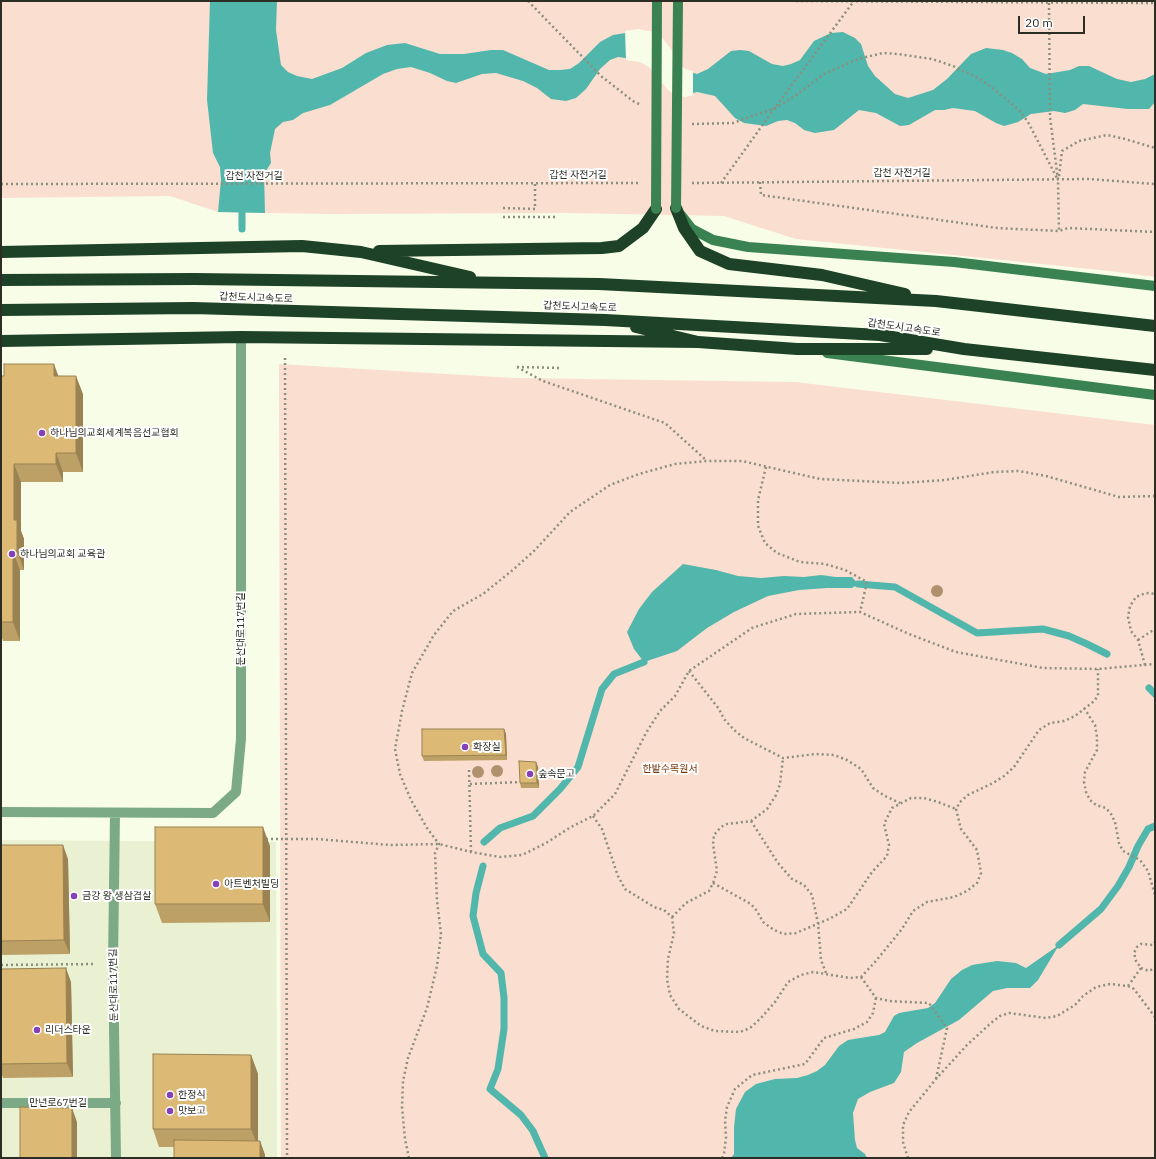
<!DOCTYPE html>
<html>
<head>
<meta charset="utf-8">
<style>
  body { margin:0 }
  #map { position:relative; width:1156px; height:1159px; overflow:hidden; background:#f7fde6; font-family:"IBM Plex Sans",sans-serif }
  canvas { display:block }
  .frame { position:absolute; inset:0; border:2px solid #2c2e25; pointer-events:none }
  .scale { position:absolute; left:1018px; top:16px; width:67px; height:18px; box-sizing:border-box; border:2px solid #2c2e25; border-top:0; padding-left:5px; font-size:12px; line-height:14px; white-space:nowrap; color:#2c2e25; -webkit-text-stroke:3px #fff; paint-order:stroke }
</style>
</head>
<body>
<div id="map">
<canvas width="1156" height="1159"></canvas>
<div class="frame"></div>
<div class="scale">20 m</div>
</div>
<script>
const ctx = document.querySelector('canvas').getContext('2d');
ctx.lineJoin = 'round';
function fillPath(path, color) {
  ctx.fillStyle = color;
  ctx.fill(path, 'evenodd');
}
function poly(rows) {
  const path = new Path2D();
  for (const r of rows) {
    path.moveTo(r[0], r[1]);
    for (let i = 2; i < r.length; i += 2) path.lineTo(r[i], r[i + 1]);
  }
  return path;
}
function strokePath(path, color, width, dash) {
  ctx.strokeStyle = color;
  ctx.lineWidth = width;
  ctx.lineCap = dash ? 'butt' : 'round';
  ctx.setLineDash(dash || []);
  ctx.stroke(path);
}
function drawText(font, color, halo, rows, align = 'center') {
  ctx.font = font + ' "IBM Plex Sans","Noto Sans KR",sans-serif';
  ctx.lineWidth = 4;
  ctx.setLineDash([]);
  ctx.textBaseline = 'middle';
  ctx.strokeStyle = halo;
  ctx.fillStyle = color;
  for (const [text, x, y, turn = 0] of rows) {
    ctx.save();
    ctx.translate(x, y);
    ctx.rotate((+turn || 0) * Math.PI / 180);
    ctx.textAlign = isNaN(turn) ? turn : align;
    if (halo) ctx.strokeText(text, 0, 0);
    ctx.fillText(text, 0, 0);
    ctx.restore();
  }
}
const built = poly([
  [1,840,276,842,277,1158,1,1158]
]);
const green = poly([
  [1,1,1155,1,1155,277,1110,271,796,239,724,216,567,213,329,214,218,212,170,196,1,198],
  [279,364,514,378,795,382,1155,425,1155,1158,281,1158]
]);
const water = poly([
  [210,1,277,1,276,30,281,65,288,72,297,76,312,79,342,68,366,53,387,45,405,43,440,54,464,54,491,50,503,50,549,70,560,70,570,69,579,63,600,42,613,35,638,31,684,70,697,74,708,69,731,51,740,50,749,51,772,64,783,66,791,64,800,60,814,41,831,33,843,32,855,38,861,44,868,66,875,76,895,94,908,98,933,90,947,79,971,54,986,48,1003,50,1012,53,1022,59,1030,68,1046,74,1070,70,1079,66,1089,66,1117,79,1131,82,1145,79,1155,74,1155,102,1149,109,1128,109,1083,104,1075,110,1065,113,1054,111,1031,114,1018,122,1004,126,996,123,975,111,953,108,944,110,935,110,909,125,900,126,876,113,859,110,834,130,815,133,804,130,795,123,787,120,778,121,766,126,744,123,735,118,715,96,697,92,686,95,650,65,640,60,618,57,610,60,600,69,586,89,576,98,566,101,551,99,537,88,523,81,496,73,482,74,456,83,447,81,430,73,411,67,397,69,383,74,330,105,303,113,293,120,283,122,275,129,270,153,271,163,264,174,265,213,218,212,221,180,220,167,213,153,207,100],
  [683,564,716,570,738,576,761,578,784,576,804,577,821,575,836,577,852,577,858,584,852,588,827,588,799,590,768,596,734,612,707,628,677,651,644,662,634,649,627,632,639,609,652,592],
  [1059,945,1038,980,1030,988,1007,988,993,991,959,1020,917,1043,904,1052,901,1072,894,1083,870,1092,858,1099,853,1113,855,1140,857,1148,865,1154,867,1158,731,1158,734,1154,734,1127,736,1109,745,1092,756,1084,775,1079,797,1078,808,1075,817,1071,825,1065,839,1046,848,1040,879,1035,885,1032,894,1016,899,1013,928,1008,935,1003,951,979,962,970,972,965,997,961,1016,963,1026,968]
]);
const pier = poly([
  [638,29,654,32,663,39,671,49,677,61,685,69,693,71,693,95,686,97,677,96,668,90,649,67,640,62,626,60,625,31]
]);
const stream = poly([
  [242,229,242,203],
  [858,584,895,587,977,633,1043,629,1069,636,1087,644,1107,654],
  [1149,688,1155,694],
  [484,842,500,828,533,816,560,789,578,767,602,689,614,674,644,662],
  [483,866,476,893,473,916,483,954,501,973,504,998,504,1029,498,1069,490,1089,521,1115,533,1131,545,1158],
  [1059,945,1101,909,1118,886,1129,867,1138,846,1148,829,1155,826]
]);
const path = poly([
  [528,1,601,76,633,101,641,105],
  [796,1,1155,3],
  [1049,3,1050,117,1058,180,1059,231],
  [692,124,733,123,752,116,774,109,795,96,824,74,858,59,883,53,898,54,932,59,953,66,980,79,994,89,1019,110,1028,122,1058,180],
  [1059,176,1062,151,1079,141,1107,135,1125,139,1155,148],
  [760,182,761,195,997,228,1059,231,1068,228,1155,232],
  [692,183,1089,179,1155,184],
  [721,183,774,109,854,1],
  [1,184,641,183],
  [503,208,535,209,535,183],
  [503,217,558,217],
  [285,358,287,1158],
  [517,367,543,381,665,423,706,460],
  [517,367,561,368],
  [766,467,758,500,758,526,765,543,777,553,800,562,825,564,845,570,867,582,860,612],
  [1138,640,1155,629],
  [1145,665,1138,640,1131,631,1128,617,1130,606,1136,597,1146,593,1155,594],
  [689,671,719,709,724,719,734,730,744,738,783,758,816,754,834,755,847,760,861,769,873,788,885,796,900,803],
  [1084,708,1095,725,1097,737,1097,750,1085,772,1084,782,1086,792,1090,800,1096,805,1106,808,1111,814,1115,822,1119,843,1123,851,1140,860,1148,871,1155,895],
  [469,770,471,852],
  [470,784,521,782],
  [593,816,602,829,618,876,625,889,654,907,664,910,672,917,674,933,668,959,667,979,670,995,679,1009,701,1026,715,1031,740,1032,750,1028,761,1018,775,1002,788,982,801,975,813,972,850,978,861,977,875,962,902,929,913,911,927,902,954,897,967,891,977,883,981,873,977,850,961,829,956,809,960,802,968,795,993,783,1004,776,1014,767,1039,730,1050,723,1064,721,1075,716,1093,702,1098,696,1098,669],
  [751,821,778,863,792,879,804,885,812,895,818,923,821,960,826,973],
  [266,839,317,839,390,845,439,844,471,852,500,857,522,855,546,843,571,827,593,816,615,794,646,733,660,711,675,696,689,671,752,628,796,614,860,612,909,634,956,652,1043,668,1098,669,1155,664],
  [713,883,751,904,757,911,763,922,774,930,784,934,796,933,829,919,847,909,872,872,887,856,889,845,884,824,892,808,911,798,924,798,938,802,956,809],
  [672,917,686,903,709,891,713,883,717,871,713,844,714,835,721,827,727,824,751,821,767,809,776,795,780,784,783,758],
  [1,965,96,964],
  [1141,968,1149,971,1155,968],
  [861,977,876,998,889,1001,929,1003,947,1028,936,1079],
  [1128,986,1141,968,1136,961,1134,953,1137,947,1141,944,1153,945,1155,942],
  [409,1158,405,1139,402,1107,403,1081,408,1058,427,1008,437,966,441,934,437,901,435,853,439,844,427,828,411,800,400,774,395,749,402,711,412,673,434,635,453,611,483,594,514,569,535,550,570,512,610,485,639,474,675,464,706,461,742,461,820,479,901,483,945,480,994,472,1019,471,1046,476,1119,497,1155,496],
  [722,1158,724,1154,726,1137,725,1121,727,1107,735,1089,752,1075,805,1064,824,1038,854,1029,867,1022,873,1013,876,998],
  [908,1158,903,1142,903,1125,909,1112,936,1079,967,1045,991,1023,1000,1016,1009,1013,1046,1018,1057,1016,1075,1005,1083,996,1096,987,1110,984,1128,986,1134,989,1155,1017]
]);
const street = poly([
  [1,812,213,813,236,792,241,739,241,337],
  [115,813,113,963,116,1158],
  [1,1103,116,1103]
]);
const secondary = poly([
  [681,215,692,229,713,240,748,247,954,262,1155,286],
  [827,353,1155,395]
]);
const highway = poly([
  [676,208,684,228,700,251,729,264,822,275,905,294],
  [379,251,602,248,619,246,643,228,656,209],
  [1,252,302,246,361,252,470,277],
  [1,280,194,279,599,284,936,301,1155,326],
  [1,310,193,308,605,320,880,335,964,349,1155,370],
  [636,327,698,342,797,349,927,349],
  [1,341,241,337,698,342]
]);
const secondaryBridge = poly([
  [676,208,678,1],
  [656,209,657,1]
]);
const trees = [
  [937,591],
  [497,771],
  [478,772]
];
const wall = poly([
  [1,376,59,376,83,394,83,472,63,472,63,482,21,482,21,531,24,539,24,570,20,570,20,641,3,641,1,635],
  [504,729,506,734,507,760,424,761,422,756],
  [536,762,538,767,539,788,521,788,520,783],
  [1,845,68,859,70,954,1,955],
  [270,846,270,922,162,923,155,904],
  [1,969,71,982,73,1077,3,1078,1,1072],
  [251,1055,258,1074,258,1141,260,1141,265,1155,265,1158,174,1158,174,1147,159,1147,153,1129]
]);
const shadedWall = poly([
  [54,364,61,383,54,376],
  [76,376,83,394,83,472,76,453],
  [56,453,63,472,63,482,56,464],
  [14,464,21,482,21,531,24,539,24,570,17,551,14,520],
  [13,551,20,570,20,641,13,622],
  [504,729,506,734,507,760,506,755],
  [536,762,538,767,539,788,537,783],
  [263,827,270,846,270,922,263,904],
  [63,845,68,859,70,954,64,940],
  [66,968,71,982,73,1077,67,1063],
  [251,1055,258,1074,258,1147,251,1129],
  [72,1108,77,1122,77,1158,72,1158],
  [260,1141,265,1155,265,1158,260,1158]
]);
const building = poly([
  [4,364,54,364,54,376,76,376,76,453,56,453,56,464,14,464,14,520,17,520,17,551,13,551,13,622,1,622,1,376,4,376,4,364],
  [422,729,504,729,506,755,422,756,422,729],
  [519,761,536,762,537,783,520,783,519,761],
  [155,827,263,827,263,904,155,904,155,827],
  [1,845,63,845,64,940,1,941,1,845],
  [66,968,67,1063,1,1064,1,969,66,968],
  [153,1054,251,1055,251,1129,153,1129,153,1054],
  [20,1107,72,1108,72,1158,20,1158,20,1107],
  [174,1140,260,1141,260,1158,174,1158,174,1140]
]);
const markers = [
  [42,433,4,"#8541b5"],
  [12,554,4,"#8541b5"],
  [465,747,4,"#8541b5"],
  [530,774,4,"#8541b5"],
  [216,884,4,"#8541b5"],
  [74,896,4,"#8541b5"],
  [37,1030,4,"#8541b5"],
  [170,1095,4,"#8541b5"],
  [170,1111,4,"#8541b5"]
];
const streetNames = [
  ["갑천 자전거길",902,173],
  ["갑천 자전거길",578,175],
  ["갑천 자전거길",254,176],
  ["갑천도시고속도로",256,298,2],
  ["갑천도시고속도로",580,307,2],
  ["갑천도시고속도로",904,328,8],
  ["둔산대로117번길",241,629,-90],
  ["둔산대로117번길",114,985,-91],
  ["만년로67번길",58,1103]
];
const poiNames = [
  ["하나님의교회세계복음선교협회",50,433],
  ["하나님의교회 교육관",20,554],
  ["화장실",473,747],
  ["숲속문고",538,774],
  ["아트벤처빌딩",224,884],
  ["금강 왕 생삼겹살",82,896],
  ["리더스타운",45,1030],
  ["한정식",178,1095],
  ["맛보고",178,1111]
];
const parkNames = [
  ["한밭수목원서",670,769]
];
fillPath(built, '#eaf1d3');
fillPath(green, '#fadecf');
fillPath(water, '#51b6ab');
fillPath(pier, '#f7fde6');
strokePath(stream, '#51b6ab', 7);
strokePath(path, '#8b8f7f', 2.5, [2, 3]);
strokePath(street, '#7caa87', 10);
strokePath(secondary, '#3a8251', 10);
strokePath(highway, '#1d4228', 12);
strokePath(secondaryBridge, '#3a8251', 10);
ctx.fillStyle = '#b0916e';
for (const [x, y] of trees) {
  ctx.beginPath();
  ctx.arc(x, y, 6, 0, 2 * Math.PI);
  ctx.fill();
}
fillPath(wall, '#bda065');
fillPath(shadedWall, '#9a8252');
fillPath(building, '#dcba75');
strokePath(building, '#9a8252', 1);
for (const [x, y, r, color] of markers) {
  const dot = new Path2D();
  dot.arc(x, y, r, 0, 2 * Math.PI);
  ctx.fillStyle = color;
  ctx.fill(dot);
  strokePath(dot, '#fff', 1.5);
}
drawText('10px', '#2c2e25', '#fff', streetNames);
drawText('10px', '#2c2e25', '#fff', poiNames, 'left');
drawText('10px', '#75380c', '#fff', parkNames);
</script>
</body>
</html>
